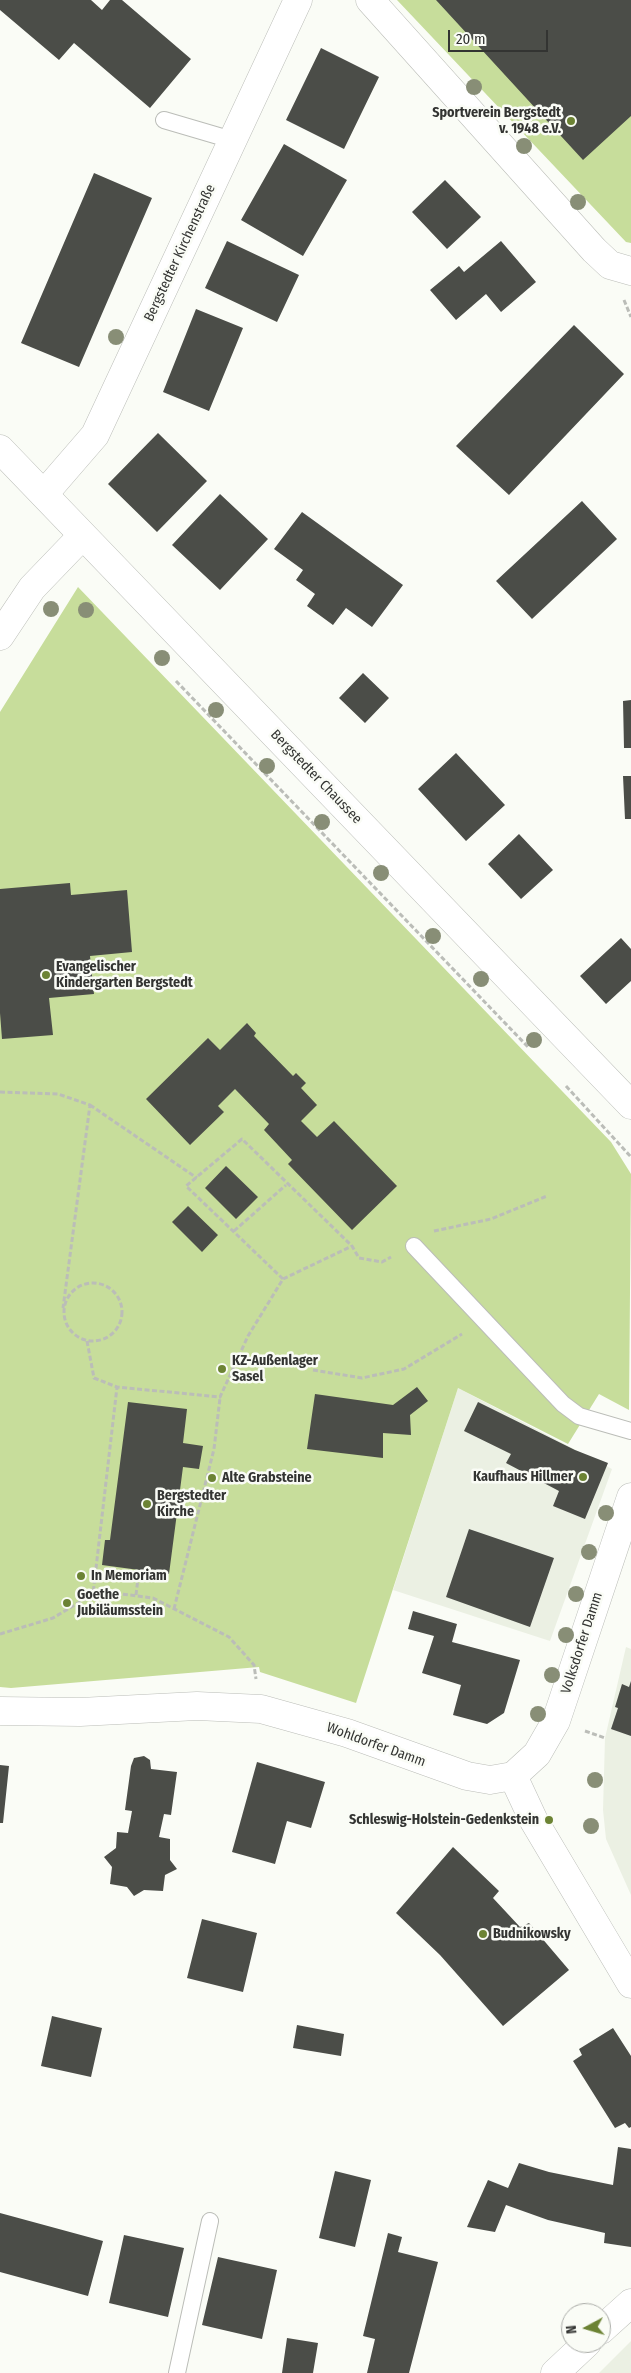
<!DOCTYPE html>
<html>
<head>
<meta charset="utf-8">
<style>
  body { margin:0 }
  #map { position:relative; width:631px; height:2373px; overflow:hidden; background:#fafcf6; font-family:"Fira Sans Condensed",sans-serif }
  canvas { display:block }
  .north { position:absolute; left:561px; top:2303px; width:50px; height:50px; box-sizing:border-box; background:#fafcf6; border:1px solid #aaaca8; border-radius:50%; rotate:264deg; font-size:14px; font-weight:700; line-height:20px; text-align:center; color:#333432 }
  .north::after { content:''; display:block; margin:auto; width:18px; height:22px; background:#6c8334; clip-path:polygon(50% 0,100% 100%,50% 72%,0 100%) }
  .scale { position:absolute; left:448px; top:30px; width:100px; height:22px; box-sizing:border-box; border:2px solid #333432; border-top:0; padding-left:6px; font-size:15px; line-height:18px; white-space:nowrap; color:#333432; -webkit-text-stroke:4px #fafcf6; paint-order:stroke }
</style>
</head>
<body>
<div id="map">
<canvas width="631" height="2373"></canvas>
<div class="north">N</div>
<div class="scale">20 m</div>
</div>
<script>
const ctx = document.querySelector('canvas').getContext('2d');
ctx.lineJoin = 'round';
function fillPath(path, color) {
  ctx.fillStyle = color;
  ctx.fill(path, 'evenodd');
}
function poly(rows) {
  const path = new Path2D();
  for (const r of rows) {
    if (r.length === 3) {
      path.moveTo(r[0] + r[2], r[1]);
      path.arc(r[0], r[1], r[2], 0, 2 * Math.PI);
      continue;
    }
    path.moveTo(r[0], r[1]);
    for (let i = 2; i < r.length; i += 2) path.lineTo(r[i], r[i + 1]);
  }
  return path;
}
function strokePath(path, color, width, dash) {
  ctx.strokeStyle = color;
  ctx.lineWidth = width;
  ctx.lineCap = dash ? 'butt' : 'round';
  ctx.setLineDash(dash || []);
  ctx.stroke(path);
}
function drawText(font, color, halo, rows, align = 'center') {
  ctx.font = font + ' "Fira Sans Condensed",sans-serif';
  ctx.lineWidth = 5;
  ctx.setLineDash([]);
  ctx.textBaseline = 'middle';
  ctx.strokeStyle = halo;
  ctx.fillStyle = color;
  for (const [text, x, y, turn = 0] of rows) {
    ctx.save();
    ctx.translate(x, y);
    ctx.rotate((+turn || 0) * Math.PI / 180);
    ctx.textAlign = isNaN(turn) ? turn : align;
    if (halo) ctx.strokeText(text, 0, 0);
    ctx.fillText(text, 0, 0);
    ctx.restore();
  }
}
const built = poly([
  [458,1388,612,1469,550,1641,393,1590],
  [626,1647,631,1649,631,1895,606,1839,603,1810,605,1738],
  [631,2341,631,2373,599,2373]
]);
const green = poly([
  [397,0,631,0,631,243,626,242],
  [78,587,611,1142,631,1174,629,1410,599,1394,568,1444,458,1388,356,1703,260,1672,259,1667,11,1688,0,1687,0,712]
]);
const building = poly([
  [0,0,91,0,102,10,110,0,122,0,191,59,150,108,74,43,59,60,0,10],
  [436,0,631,0,631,116,583,160],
  [321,48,379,77,344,149,286,120],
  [284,144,347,180,303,256,241,220],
  [94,173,152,198,79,367,21,343],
  [445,180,481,217,447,249,412,212],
  [227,241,299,275,277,322,205,288],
  [501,241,536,282,501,312,486,294,456,320,430,290,459,266,464,272],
  [196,309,243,328,209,411,163,392],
  [574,325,624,374,509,495,456,446],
  [158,433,207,481,157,532,108,484],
  [220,494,268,539,220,590,172,545],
  [582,501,617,539,532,619,496,581],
  [302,512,403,585,372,627,346,608,333,625,307,606,315,594,296,580,303,570,274,549],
  [363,673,389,698,365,723,339,698],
  [631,700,631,748,624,748,623,701],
  [456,753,505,805,466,841,418,789],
  [623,776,631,776,631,819,625,819],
  [519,834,553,870,521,899,488,864],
  [70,883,71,895,127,890,132,952,90,956,94,994,49,998,53,1035,2,1039,0,1013,0,889],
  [621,938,631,949,631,981,606,1004,580,976],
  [247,1023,256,1033,254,1036,293,1076,296,1073,306,1083,301,1088,317,1105,301,1121,317,1137,334,1121,397,1186,352,1230,288,1164,292,1160,264,1130,269,1124,235,1089,218,1106,224,1112,190,1145,146,1099,208,1038,220,1050],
  [226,1166,258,1197,236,1219,205,1188],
  [188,1206,218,1235,202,1252,172,1222],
  [417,1387,428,1401,410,1415,411,1435,383,1433,383,1458,307,1449,315,1394,393,1405],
  [128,1402,187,1409,183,1443,203,1446,199,1469,183,1467,169,1574,102,1565,105,1540,110,1540],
  [478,1402,575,1450,608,1463,585,1519,553,1506,559,1491,506,1463,511,1454,464,1431],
  [469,1529,554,1558,530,1627,446,1597],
  [413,1611,457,1624,452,1642,520,1660,504,1713,487,1724,453,1715,461,1685,422,1673,434,1636,408,1629],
  [631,1681,631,1736,611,1729,618,1708,615,1707,622,1684,629,1687],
  [144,1756,150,1760,151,1769,177,1772,171,1815,164,1814,159,1837,170,1839,170,1860,177,1869,165,1875,163,1891,144,1890,134,1896,127,1887,110,1884,112,1867,104,1857,116,1848,117,1832,128,1833,132,1811,125,1810,131,1766,134,1758],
  [257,1762,325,1782,311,1828,287,1821,275,1864,232,1852],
  [0,1765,9,1766,3,1823,0,1823],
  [453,1847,499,1891,493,1898,520,1927,529,1923,569,1970,503,2026,440,1955,396,1913],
  [202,1919,257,1933,243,1992,187,1978],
  [52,2016,102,2028,91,2077,41,2066],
  [297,2025,344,2034,341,2056,293,2048],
  [613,2028,631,2056,631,2127,629,2128,625,2123,615,2128,573,2061,582,2055,579,2049],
  [618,2147,631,2149,631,2247,604,2243,605,2233,548,2220,506,2205,495,2232,467,2227,488,2180,508,2188,519,2163,549,2172,613,2185],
  [335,2171,371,2180,355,2247,319,2238],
  [0,2213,103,2241,88,2296,0,2272],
  [388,2233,402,2237,398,2252,438,2262,409,2373,367,2373,375,2339,363,2336],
  [124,2235,184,2248,168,2317,109,2303],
  [218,2257,277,2270,262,2339,202,2325],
  [287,2338,318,2343,313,2373,282,2373]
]);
const path = poly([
  [624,300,631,317],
  [176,681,529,1048],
  [566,1086,631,1157],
  [0,1092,58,1094,90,1105,63,1308],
  [90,1105,197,1178],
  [234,1231,286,1185],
  [434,1231,491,1219,547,1196],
  [283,1279,186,1186,242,1139,352,1246,359,1258,382,1262,391,1257],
  [93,1312,29],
  [87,1341,94,1378,117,1387,220,1397,248,1336,283,1279,352,1246],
  [313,1370,362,1378,404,1369,462,1334],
  [93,1594,114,1593,153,1598,229,1637,254,1665,256,1679],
  [136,1595,139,1570],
  [174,1609,214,1449,220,1398],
  [0,1634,53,1618,93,1594,117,1387],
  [585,1731,605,1738]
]);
const lane = poly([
  [164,120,232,140],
  [414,1246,563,1404,579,1416,631,1431],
  [177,2373,210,2221]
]);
const street = poly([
  [370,0,594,250,610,265,631,271],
  [44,494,95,435,298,0],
  [0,636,32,588,82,536]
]);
const secondary = poly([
  [0,1711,80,1712,197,1706,261,1709,347,1733,467,1776,490,1780,513,1776],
  [513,1776,537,1754,556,1721,631,1497],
  [513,1776,534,1821,631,1984],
  [601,2330,631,2303],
  [555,2373,587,2343]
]);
const primary = poly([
  [0,449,631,1105]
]);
const trees = [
  [474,87],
  [524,146],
  [578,202],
  [116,337],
  [51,609],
  [86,610],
  [162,658],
  [216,710],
  [267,766],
  [322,822],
  [381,873],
  [433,936],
  [481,979],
  [534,1040],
  [606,1513],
  [589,1552],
  [576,1594],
  [566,1635],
  [552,1675],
  [538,1714],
  [595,1780],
  [591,1826]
];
const markers = [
  [571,121,5,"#6c8334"],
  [46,975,5,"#6c8334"],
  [222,1369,5,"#6c8334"],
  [583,1477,5,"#6c8334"],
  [212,1478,5,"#6c8334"],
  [147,1504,5,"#6c8334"],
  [81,1576,5,"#6c8334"],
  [67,1603,5,"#6c8334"],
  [549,1820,5,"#6c8334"],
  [483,1934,5,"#6c8334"]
];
const poiNames = [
  ["Sportverein Bergstedt",561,113,"right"],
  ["v. 1948 e.V.",561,129,"right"],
  ["Evangelischer",56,967],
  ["Kindergarten Bergstedt",56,983],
  ["KZ-Außenlager",232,1361],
  ["Sasel",232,1377],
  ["Kaufhaus Hillmer",573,1477,"right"],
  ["Alte Grabsteine",222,1478],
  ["Bergstedter",157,1496],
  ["Kirche",157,1512],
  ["In Memoriam",91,1576],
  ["Goethe",77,1595],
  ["Jubiläumsstein",77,1611],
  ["Schleswig-Holstein-Gedenkstein",539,1820,"right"],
  ["Budnikowsky",493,1934]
];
const streetNames = [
  ["Bergstedter Kirchenstraße",180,253,-65],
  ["Bergstedter Chaussee",316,777,46],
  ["Volksdorfer Damm",582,1643,-72],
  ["Wohldorfer Damm",376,1745,20]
];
fillPath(built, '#ebf0e3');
fillPath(green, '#c7dd9b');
fillPath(building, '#4b4d48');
strokePath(lane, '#bbbdb8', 18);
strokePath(street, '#bbbdb8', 29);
strokePath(secondary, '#bbbdb8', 29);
strokePath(primary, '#bbbdb8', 29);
strokePath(path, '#bbbdb8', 3, [5, 2.5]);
strokePath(lane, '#fff', 16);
strokePath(street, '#fff', 28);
strokePath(secondary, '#fff', 28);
strokePath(primary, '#fff', 28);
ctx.fillStyle = '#888e76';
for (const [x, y] of trees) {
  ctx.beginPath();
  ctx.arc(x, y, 8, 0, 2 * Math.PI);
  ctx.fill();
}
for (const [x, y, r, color] of markers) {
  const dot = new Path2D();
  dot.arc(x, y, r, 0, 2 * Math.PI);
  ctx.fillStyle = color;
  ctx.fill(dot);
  strokePath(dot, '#fafcf6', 2);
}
drawText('bold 14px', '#333432', '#fafcf6', poiNames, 'left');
drawText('14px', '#333432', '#fafcf6', streetNames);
</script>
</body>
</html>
